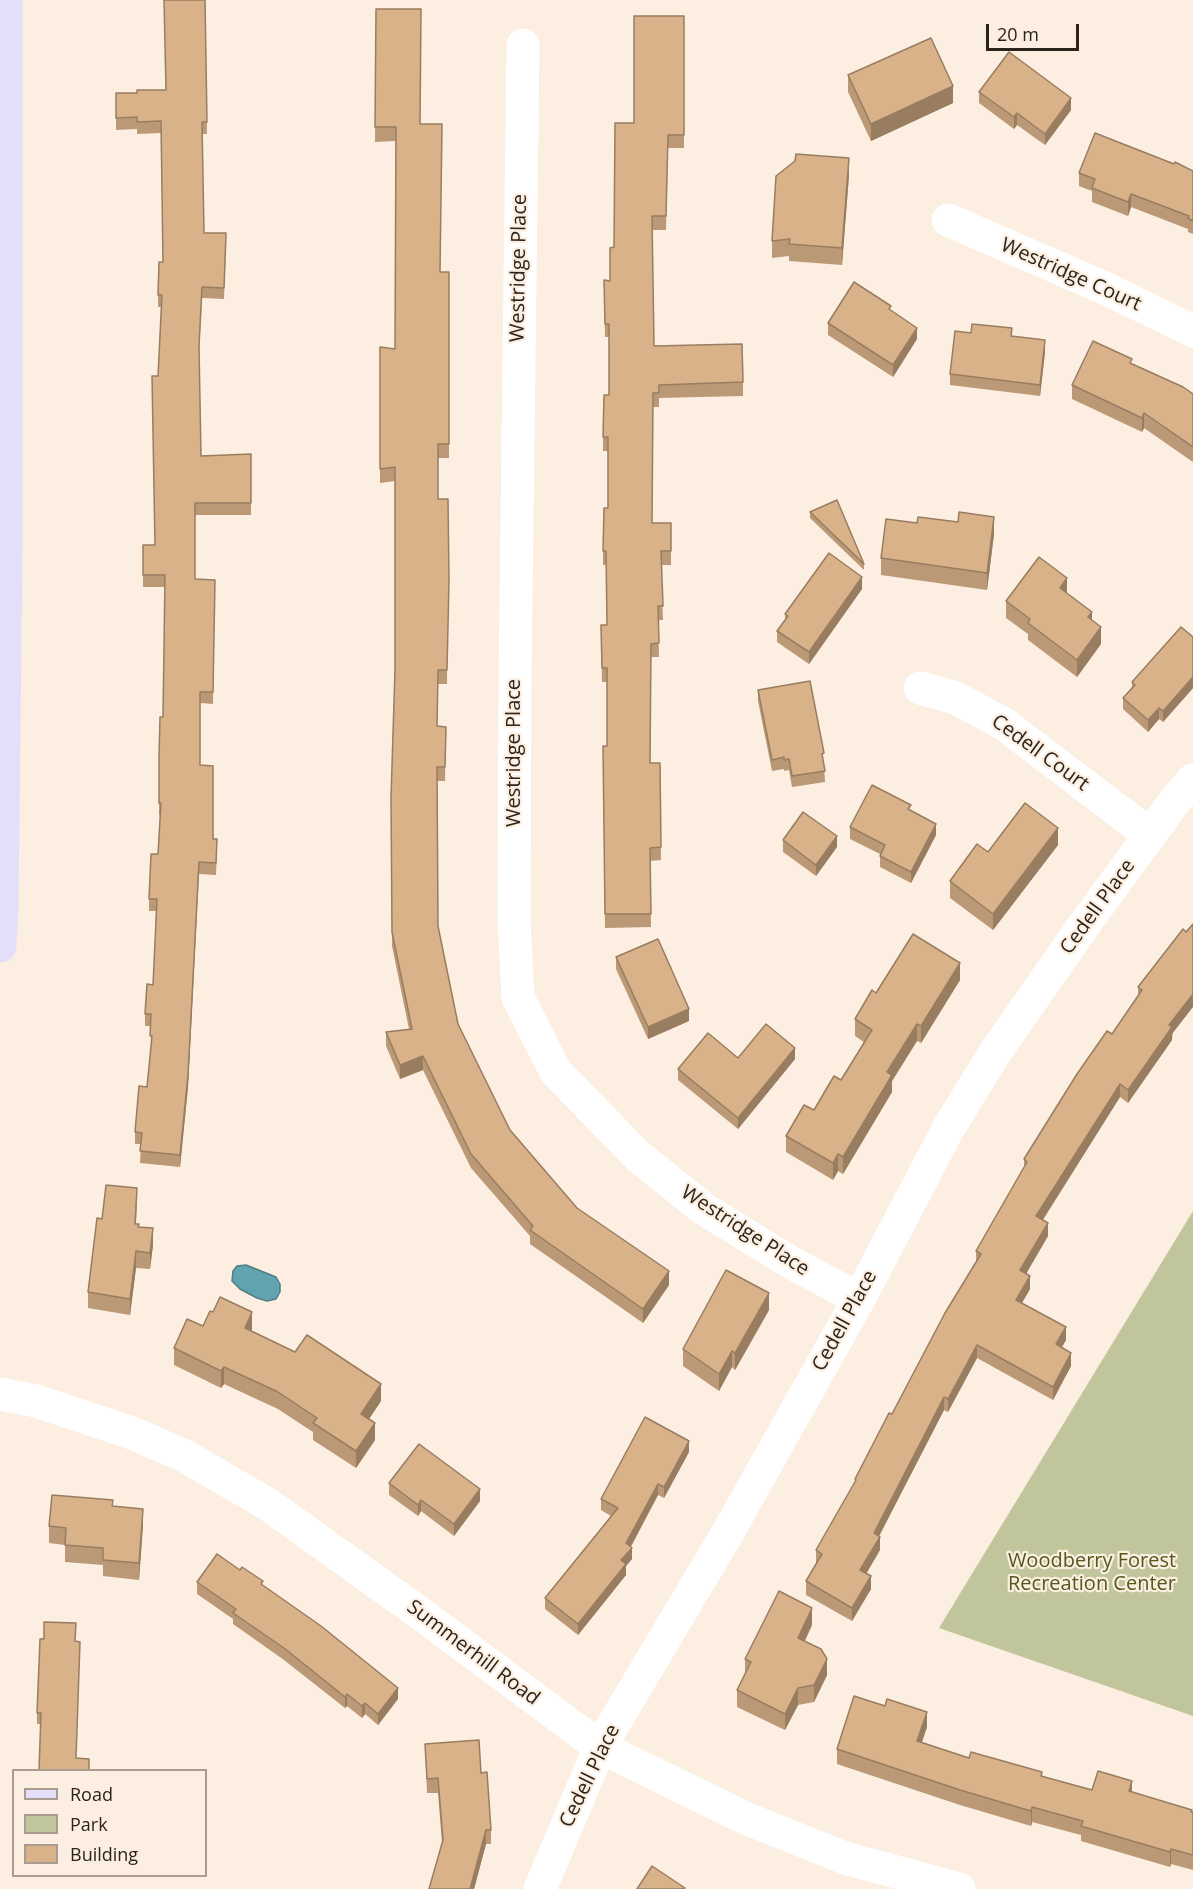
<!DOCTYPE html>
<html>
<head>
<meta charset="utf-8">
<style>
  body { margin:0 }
  #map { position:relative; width:1193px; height:1889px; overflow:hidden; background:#fceee0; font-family:"Open Sans",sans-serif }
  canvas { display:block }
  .legend { position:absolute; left:12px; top:1769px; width:195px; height:108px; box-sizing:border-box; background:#fceee0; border:2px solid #a99d91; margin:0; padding:8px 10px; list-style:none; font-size:18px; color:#2c241b }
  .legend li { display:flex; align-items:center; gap:12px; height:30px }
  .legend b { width:30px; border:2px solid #a99d91 }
  .scale { position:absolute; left:986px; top:24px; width:93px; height:27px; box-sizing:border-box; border:3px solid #2c241b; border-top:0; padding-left:8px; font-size:18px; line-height:21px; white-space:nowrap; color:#2c241b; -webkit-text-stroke:4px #fceee0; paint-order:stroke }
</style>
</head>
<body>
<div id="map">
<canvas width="1193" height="1889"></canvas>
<ul class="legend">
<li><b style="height:8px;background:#e3dffb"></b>Road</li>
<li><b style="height:16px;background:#c1c59c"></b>Park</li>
<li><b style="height:16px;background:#d9b28a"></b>Building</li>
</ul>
<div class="scale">20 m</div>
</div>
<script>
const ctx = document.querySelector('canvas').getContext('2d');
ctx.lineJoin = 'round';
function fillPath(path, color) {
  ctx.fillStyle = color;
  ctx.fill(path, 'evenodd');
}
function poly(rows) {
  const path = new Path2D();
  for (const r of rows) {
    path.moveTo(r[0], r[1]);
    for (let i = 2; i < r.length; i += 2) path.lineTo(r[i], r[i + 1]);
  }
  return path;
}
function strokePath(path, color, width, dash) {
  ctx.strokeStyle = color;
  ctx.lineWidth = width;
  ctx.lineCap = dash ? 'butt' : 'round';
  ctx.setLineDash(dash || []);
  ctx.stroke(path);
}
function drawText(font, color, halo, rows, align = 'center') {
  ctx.font = font + ' "Open Sans",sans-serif';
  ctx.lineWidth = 4.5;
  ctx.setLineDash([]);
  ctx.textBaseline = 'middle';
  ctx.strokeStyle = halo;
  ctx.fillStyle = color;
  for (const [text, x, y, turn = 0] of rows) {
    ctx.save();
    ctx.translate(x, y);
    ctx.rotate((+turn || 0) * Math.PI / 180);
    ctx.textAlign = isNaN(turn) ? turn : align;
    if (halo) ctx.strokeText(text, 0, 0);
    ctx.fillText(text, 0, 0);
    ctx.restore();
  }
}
const green = poly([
  [1193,1211,1193,1716,939,1628]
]);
const water = poly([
  [246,1265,276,1277,280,1284,280,1292,276,1299,267,1301,257,1298,240,1289,232,1281,233,1271,237,1266,246,1265]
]);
const minor = poly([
  [523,45,515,678,514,919,518,998,556,1072,639,1157,704,1209,790,1262,859,1299],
  [948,220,1107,289,1193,331],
  [920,688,956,698,1004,724,1150,835],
  [0,1394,36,1401,132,1433,185,1456,269,1505,421,1614,600,1747,745,1818,845,1858,959,1889],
  [540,1889,600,1747,727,1534,859,1299,948,1129,996,1051,1089,918,1175,801,1193,780]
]);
const major = poly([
  [0,946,2,906,6,547,6,0]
]);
const wall = poly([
  [205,0,207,134,202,134,204,233,226,245,224,299,202,298,199,354,201,456,251,454,251,515,195,515,195,579,215,580,213,704,200,703,200,765,213,839,217,851,216,875,199,874,188,1087,180,1167,140,1163,141,1144,135,1144,135,1132,147,1087,151,1048,151,1026,145,1026,145,1014,153,985,157,911,149,911,149,899,158,854,161,815,159,815,159,759,163,717,165,587,143,587,143,545,155,545,158,376,161,307,158,307,158,295,163,262,161,133,137,134,137,129,116,130,116,93,137,93,166,90],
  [376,9,420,124,440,272,449,272,449,458,438,458,438,499,448,499,447,684,438,684,437,726,446,727,445,781,437,781,438,926,458,1024,510,1130,577,1208,669,1285,643,1323,530,1244,530,1236,471,1168,423,1070,400,1079,386,1046,386,1032,409,1029,392,946,391,798,395,670,395,481,380,483,380,347,395,349,396,141,375,142],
  [684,16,684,148,668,148,666,230,652,230,654,346,743,382,743,396,659,398,659,407,653,407,652,523,671,523,671,565,661,565,663,620,658,620,659,657,651,657,650,763,660,763,661,860,650,861,651,927,605,928,603,746,607,746,607,682,602,682,601,625,607,625,606,565,603,565,603,551,608,508,608,451,603,451,603,437,609,395,609,337,605,337,604,280,610,281,614,247,634,123],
  [848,75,953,103,871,141,848,92],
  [979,92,1071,110,1045,145,1017,125,1014,129,979,103],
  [1193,171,1193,234,1188,232,1188,229,1131,207,1128,216,1092,202,1092,191,1079,186,1079,173],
  [849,175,842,265,789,261,789,256,772,258,772,241],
  [828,323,917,339,893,377,828,335],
  [971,333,1012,336,1045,352,1040,396,950,385,950,374],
  [1132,364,1193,394,1193,462,1144,428,1142,432,1072,399,1072,385],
  [810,512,864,564,864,570,810,518],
  [994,534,987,590,881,575,881,558],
  [862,589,809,664,777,642,777,631,785,620,785,614],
  [1067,593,1092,621,1101,644,1077,677,1028,640,1028,634,1006,618,1006,601],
  [1193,637,1193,688,1163,722,1159,719,1148,732,1123,709,1123,698,1132,687,1132,682],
  [758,690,824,764,825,782,792,787,789,770,784,771,784,769,772,771,758,701],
  [911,811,936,835,911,883,880,867,880,854,850,839,850,827],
  [783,840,837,847,816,876,783,852],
  [1058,845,993,930,950,898,950,881,988,852],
  [1183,929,1172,1040,1128,1103,1120,1097,1043,1220,1048,1236,1026,1274,1030,1289,1022,1303,1066,1340,1062,1347,1071,1366,1053,1400,977,1358,948,1412,944,1410,879,1536,880,1550,866,1574,871,1589,852,1621,806,1595,806,1581,816,1564,816,1550,855,1484,855,1479,892,1414,976,1263,976,1251,1024,1168,1024,1159,1138,997,1138,987],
  [616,957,689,1021,648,1039,616,969],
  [960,980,921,1043,917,1041,892,1081,892,1092,843,1174,838,1171,833,1180,786,1152,786,1136,814,1110,841,1080,864,1042,855,1036,855,1019,876,993],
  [738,1058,795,1059,738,1129,678,1080,678,1069],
  [137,1205,136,1224,153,1245,150,1269,136,1268,130,1315,88,1308,88,1292,102,1219],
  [769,1310,735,1370,732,1367,719,1391,683,1366,683,1349],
  [203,1326,252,1329,251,1331,381,1401,369,1419,375,1440,356,1468,313,1440,313,1432,278,1409,224,1384,221,1388,174,1365,174,1348],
  [689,1452,664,1498,658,1495,631,1547,632,1559,626,1566,626,1575,578,1635,545,1609,545,1598,611,1516,601,1510,601,1499],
  [389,1483,480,1501,454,1536,421,1511,418,1516,389,1495],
  [113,1506,143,1525,139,1580,103,1576,103,1565,65,1562,65,1545,49,1543,49,1526],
  [240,1570,263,1585,398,1699,378,1725,365,1714,362,1718,347,1706,345,1708,284,1660,233,1624,233,1619,197,1594,197,1582],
  [812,1625,805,1641,827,1675,814,1702,798,1705,785,1730,737,1707,737,1690,745,1673,745,1659],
  [44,1639,76,1641,76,1758,89,1770,40,1724,37,1724,37,1713],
  [885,1706,927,1727,922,1742,969,1758,1042,1776,1092,1790,1132,1792,1193,1812,1193,1870,1171,1864,1170,1867,1081,1841,1081,1835,1032,1822,1031,1826,960,1805,837,1764,837,1749],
  [425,1744,481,1773,491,1830,491,1844,486,1844,474,1889,429,1889,442,1843,438,1793,427,1793]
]);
const shadedWall = poly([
  [953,86,953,103,871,141,871,124],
  [1071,98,1071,110,1045,145,1045,134],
  [1017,113,1017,125,1014,129,1014,117],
  [849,158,849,175,842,265,842,248],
  [1131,194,1131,207,1128,216,1128,202],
  [917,328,917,339,893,377,893,365],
  [1045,340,1045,352,1040,396,1040,385],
  [1144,413,1144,428,1142,432,1142,418],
  [994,517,994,534,987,590,987,573],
  [862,577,862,589,809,664,809,652],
  [1067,578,1067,595,1060,588],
  [1092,612,1092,628,1088,617],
  [1101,627,1101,644,1077,677,1077,660],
  [1193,677,1193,688,1163,722,1163,711],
  [1159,708,1159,719,1148,732,1148,720],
  [936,824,936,835,911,883,911,872],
  [1058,828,1058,845,993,930,993,914],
  [837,836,837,847,816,876,816,865],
  [199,862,188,1087,180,1167,180,1155],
  [960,963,960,980,921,1043,921,1026],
  [1193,994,1193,1007,1172,1034,1172,1040,1128,1103,1128,1090,1169,1025],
  [689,1009,689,1021,648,1039,648,1027],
  [917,1024,917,1041,892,1081,892,1092,843,1174,843,1157,887,1072],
  [795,1048,795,1059,738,1129,738,1118],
  [423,1056,423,1070,400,1079,400,1065],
  [1120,1084,1120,1097,1036,1230,1036,1216],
  [838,1154,838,1171,833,1180,833,1163],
  [1048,1223,1048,1236,1020,1284,1020,1270],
  [153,1228,153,1245,150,1269,150,1253],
  [136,1251,136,1268,130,1315,130,1299],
  [669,1271,669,1285,643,1323,643,1309],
  [1030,1276,1030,1289,1016,1313,1016,1300],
  [769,1293,769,1310,735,1370,735,1353],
  [252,1312,252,1329,245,1345,245,1328],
  [1066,1327,1066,1340,1056,1357,1056,1344],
  [977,1345,977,1358,948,1412,948,1399],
  [732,1351,732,1367,719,1391,719,1374],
  [1071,1353,1071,1366,1053,1400,1053,1387],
  [224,1367,224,1384,221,1388,221,1371],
  [381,1384,381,1401,361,1431,361,1414],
  [944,1397,944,1410,874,1546,874,1533],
  [375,1423,375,1440,356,1468,356,1451],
  [689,1441,689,1452,664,1498,664,1487],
  [658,1484,658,1495,627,1553,632,1548,632,1559,626,1566,626,1575,578,1635,578,1624,621,1560,626,1543],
  [480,1489,480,1501,454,1536,454,1524],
  [421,1500,421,1511,418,1516,418,1505],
  [143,1509,143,1525,139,1580,139,1563],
  [880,1537,880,1550,860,1584,860,1570],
  [871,1576,871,1589,852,1621,852,1608],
  [812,1608,812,1625,798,1654,798,1638],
  [827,1659,827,1675,814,1702,814,1685],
  [398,1688,398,1699,378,1725,378,1714],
  [798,1688,798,1705,785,1730,785,1714],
  [347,1694,347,1706,345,1708,345,1697],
  [365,1703,365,1714,362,1718,362,1706],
  [927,1712,927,1727,917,1756,917,1741],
  [1132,1781,1132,1796,1129,1791],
  [1032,1807,1032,1822,1031,1826,1031,1811],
  [486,1830,486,1844,474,1889,470,1889],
  [1171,1849,1171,1864,1170,1867,1170,1852]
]);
const building = poly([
  [164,0,205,0,207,122,202,122,204,233,226,233,224,288,202,287,199,346,201,456,251,454,251,503,195,503,195,579,215,580,213,692,200,692,200,765,213,766,213,839,217,839,216,863,199,862,188,1075,180,1155,140,1151,142,1133,135,1132,139,1086,147,1087,152,1036,150,1036,151,1014,145,1014,147,984,153,985,157,899,149,899,151,854,158,854,161,803,159,803,159,759,160,717,163,717,165,575,143,575,143,545,155,545,152,376,158,376,162,295,158,295,159,262,163,262,161,121,137,122,137,117,116,118,116,93,137,93,137,90,166,90,164,0],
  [376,9,421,9,420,124,442,124,440,272,449,272,449,444,438,444,438,499,448,499,449,581,447,670,438,670,437,726,446,727,445,767,437,767,438,926,458,1024,510,1130,577,1208,669,1271,643,1309,530,1230,533,1226,471,1154,423,1056,400,1065,386,1032,412,1029,392,932,391,798,395,670,395,467,380,469,380,347,395,349,396,127,375,127,376,9],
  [634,16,684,16,684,135,668,135,666,216,652,216,654,346,742,344,743,382,659,385,659,393,653,393,652,523,671,523,671,551,661,551,663,606,658,606,659,643,651,644,650,763,660,763,661,847,650,848,651,914,605,914,603,746,607,746,607,668,602,668,601,625,607,625,606,551,603,551,604,508,608,508,608,437,603,437,604,395,609,395,609,324,605,324,604,280,610,281,610,248,614,247,615,123,634,123,634,16],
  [931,38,953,86,871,124,848,75,931,38],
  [1009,52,1071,98,1045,134,1017,113,1014,117,979,92,1009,52],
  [1095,133,1174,164,1175,162,1193,171,1193,221,1188,218,1189,216,1131,194,1128,202,1092,188,1095,179,1079,173,1095,133],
  [796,154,849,158,842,248,789,244,790,239,772,241,776,176,795,161,796,154],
  [854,282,891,306,889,309,917,328,893,365,828,323,854,282],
  [972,324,1012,328,1011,336,1045,340,1040,385,950,374,955,331,971,333,972,324],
  [1093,341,1132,359,1130,363,1183,387,1193,394,1193,447,1144,413,1142,418,1072,385,1093,341],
  [837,500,864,564,810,512,837,500],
  [959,512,994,517,987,573,881,558,886,519,917,523,918,517,958,522,959,512],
  [829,553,862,577,809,652,777,631,788,616,785,614,829,553],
  [1039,557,1067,578,1060,588,1092,612,1088,617,1101,627,1077,660,1028,623,1030,619,1006,601,1039,557],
  [1181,627,1193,637,1193,677,1163,711,1159,708,1148,720,1123,698,1135,685,1132,682,1181,627],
  [810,681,824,753,822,754,825,771,792,776,789,759,784,760,784,757,772,760,758,690,810,681],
  [872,785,911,805,908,809,936,824,911,872,880,856,885,845,850,827,872,785],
  [1025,803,1058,828,993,914,950,881,977,844,988,852,1025,803],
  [803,812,837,836,816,865,783,840,803,812],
  [1193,924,1193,994,1169,1025,1172,1027,1128,1090,1120,1084,1036,1216,1048,1223,1020,1270,1030,1276,1016,1300,1066,1327,1056,1344,1071,1353,1053,1387,977,1345,948,1399,944,1397,874,1533,880,1537,860,1570,871,1576,852,1608,806,1581,822,1554,816,1550,856,1480,855,1479,889,1413,892,1414,945,1313,981,1254,976,1251,1027,1162,1024,1159,1077,1074,1107,1031,1112,1034,1142,990,1138,987,1183,929,1186,932,1193,924],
  [913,934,960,963,921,1026,917,1024,887,1072,892,1075,843,1157,838,1154,833,1163,786,1136,804,1105,814,1110,834,1076,841,1080,872,1030,855,1019,872,990,876,993,913,934],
  [658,939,689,1009,648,1027,616,957,658,939],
  [766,1024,795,1048,738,1118,678,1069,708,1033,738,1058,766,1024],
  [106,1185,137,1188,135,1224,139,1224,138,1227,153,1228,150,1253,136,1251,130,1299,88,1292,97,1218,102,1219,106,1185],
  [726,1270,769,1293,735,1353,732,1351,719,1374,683,1349,726,1270],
  [220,1297,252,1312,245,1328,295,1352,307,1335,381,1384,361,1414,375,1423,356,1451,313,1423,317,1418,278,1392,224,1367,221,1371,174,1348,187,1319,203,1326,210,1311,213,1312,220,1297],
  [645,1417,689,1441,664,1487,658,1484,626,1543,632,1548,621,1560,626,1564,578,1624,545,1598,618,1508,601,1499,645,1417],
  [419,1444,480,1489,454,1524,421,1500,418,1505,389,1483,419,1444],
  [52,1495,113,1500,112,1506,143,1509,139,1563,103,1560,103,1548,65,1545,66,1528,49,1526,52,1495],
  [217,1554,240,1570,242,1567,263,1581,261,1584,321,1626,398,1688,378,1714,365,1703,362,1706,347,1694,345,1697,284,1648,233,1613,236,1609,197,1582,217,1554],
  [779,1591,812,1608,798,1638,821,1649,827,1659,814,1685,798,1688,785,1714,737,1690,751,1662,745,1659,779,1591],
  [44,1622,76,1623,75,1641,80,1642,76,1758,89,1759,89,1770,39,1770,41,1713,37,1713,40,1639,44,1639,44,1622],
  [854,1696,885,1706,887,1699,927,1712,917,1741,969,1758,971,1752,1042,1772,1041,1776,1092,1790,1098,1771,1132,1781,1129,1791,1192,1810,1191,1812,1193,1812,1193,1855,1171,1849,1170,1852,1081,1826,1083,1821,1032,1807,1031,1811,960,1790,837,1749,854,1696],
  [479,1740,481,1773,487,1772,491,1830,486,1830,470,1889,429,1889,443,1840,438,1778,427,1779,425,1744,479,1740],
  [652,1866,685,1888,684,1889,637,1889,652,1866]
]);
const streetNames = [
  ["Westridge Place",519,268,-89],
  ["Westridge Court",1071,275,24],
  ["Westridge Place",514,753,-90],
  ["Cedell Court",1040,753,36],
  ["Cedell Place",1098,907,-54],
  ["Westridge Place",745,1231,33],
  ["Cedell Place",845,1321,-61],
  ["Summerhill Road",473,1653,37],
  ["Cedell Place",590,1776,-64]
];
const parkNames = [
  ["Woodberry Forest",1092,1561],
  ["Recreation Center",1092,1584]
];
fillPath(green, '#c1c59c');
fillPath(water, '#61a3b1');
strokePath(water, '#517d84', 1.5);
strokePath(minor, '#fff', 33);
strokePath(major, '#e3dffb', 33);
fillPath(wall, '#b97');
fillPath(shadedWall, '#987d61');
fillPath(building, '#d9b28a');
strokePath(building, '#987d61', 1.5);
drawText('20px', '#2c241b', '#fceee0', streetNames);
drawText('20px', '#55581d', '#fceee0', parkNames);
</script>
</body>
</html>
